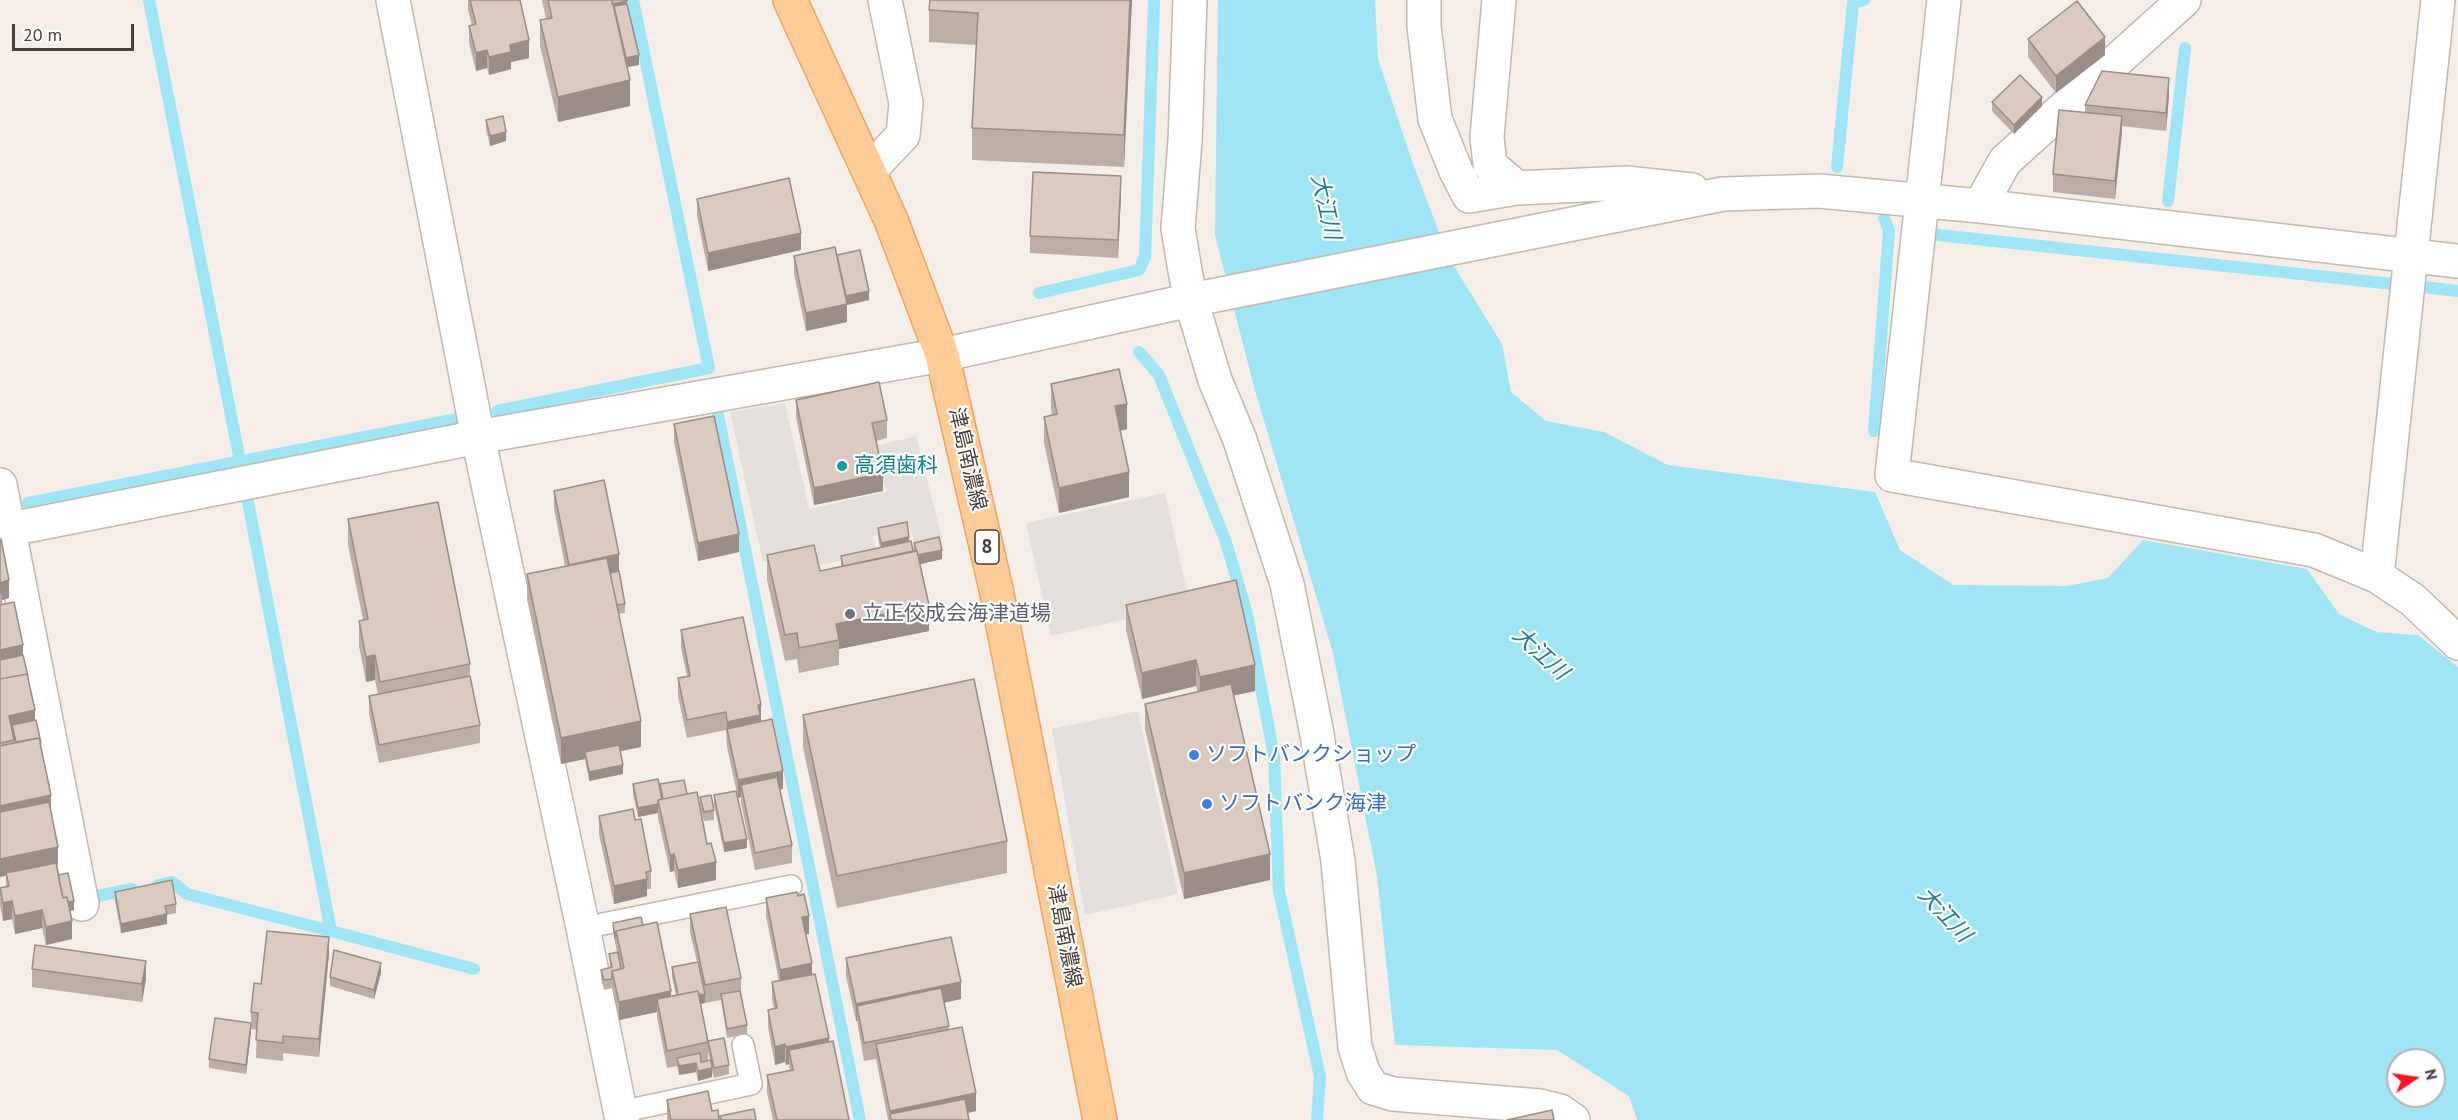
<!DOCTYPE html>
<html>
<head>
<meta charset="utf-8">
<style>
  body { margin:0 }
  #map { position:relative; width:2458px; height:1120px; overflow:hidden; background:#f5eee8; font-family:"PT Sans",sans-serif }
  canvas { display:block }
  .north { position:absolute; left:2386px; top:1048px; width:60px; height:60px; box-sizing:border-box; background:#fff; border:2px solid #b6b1af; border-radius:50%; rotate:77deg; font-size:16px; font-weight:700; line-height:24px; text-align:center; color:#493d36 }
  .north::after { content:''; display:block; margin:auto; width:21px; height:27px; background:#ff1522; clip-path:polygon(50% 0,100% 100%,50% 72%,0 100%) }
  .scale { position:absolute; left:12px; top:24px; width:122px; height:27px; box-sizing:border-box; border:3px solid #493d36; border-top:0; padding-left:8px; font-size:18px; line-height:21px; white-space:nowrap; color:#493d36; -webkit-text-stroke:4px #fff; paint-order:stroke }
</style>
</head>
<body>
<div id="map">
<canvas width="2458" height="1120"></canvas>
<div class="north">N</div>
<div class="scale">20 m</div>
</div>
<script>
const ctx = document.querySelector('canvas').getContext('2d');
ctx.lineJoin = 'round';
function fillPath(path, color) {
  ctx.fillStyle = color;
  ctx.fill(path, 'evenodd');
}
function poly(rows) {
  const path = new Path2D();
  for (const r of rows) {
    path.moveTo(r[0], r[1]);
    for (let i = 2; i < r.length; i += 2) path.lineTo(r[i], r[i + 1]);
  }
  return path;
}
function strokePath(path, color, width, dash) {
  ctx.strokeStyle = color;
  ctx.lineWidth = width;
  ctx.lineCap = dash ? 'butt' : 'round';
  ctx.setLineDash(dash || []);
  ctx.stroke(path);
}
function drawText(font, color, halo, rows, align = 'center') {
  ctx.font = font + ' "PT Sans","Noto Sans JP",sans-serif';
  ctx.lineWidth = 4.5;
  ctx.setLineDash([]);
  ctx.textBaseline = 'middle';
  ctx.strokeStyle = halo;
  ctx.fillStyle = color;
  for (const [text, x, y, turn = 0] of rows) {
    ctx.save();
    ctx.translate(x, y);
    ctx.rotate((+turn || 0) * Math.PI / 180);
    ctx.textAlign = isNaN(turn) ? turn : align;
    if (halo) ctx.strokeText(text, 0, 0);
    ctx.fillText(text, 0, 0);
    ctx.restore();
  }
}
const parking = poly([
  [785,403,809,509,886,492,875,446,916,436,942,538,915,544,910,528,873,536,877,553,811,567,807,552,763,562,730,412],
  [1165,493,1190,605,1051,636,1026,523],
  [1138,711,1178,894,1085,915,1052,729]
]);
const water = poly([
  [1218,0,1375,0,1378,59,1412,161,1449,258,1502,344,1511,392,1546,421,1604,432,1668,465,1875,492,1900,550,1953,585,2067,586,2108,578,2143,540,2307,569,2339,614,2376,632,2418,635,2458,667,2458,1120,1637,1120,1629,1096,1557,1050,1395,1045,1377,876,1333,653,1254,387,1215,235],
  [2398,1060,2434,1060,2434,1096,2398,1096]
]);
const stream = poly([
  [149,0,240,461],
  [1837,167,1853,3,1864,0],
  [2168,201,2185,48],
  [1929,234,2393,284],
  [2424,287,2458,291],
  [1039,293,1139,270,1145,257,1154,0],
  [1139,352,1159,375,1226,542,1247,614,1274,756,1279,891,1320,1077,1317,1120],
  [717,410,860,1120],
  [497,411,709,368,633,0],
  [1874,431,1889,230,1884,218],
  [248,502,331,931,474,969],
  [28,503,457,419],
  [158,885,172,882,187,894,331,931],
  [98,896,132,889]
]);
const service = poly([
  [583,928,791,886],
  [620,1112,751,1084,743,1045]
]);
const minor = poly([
  [393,0,478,437,583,928,622,1120],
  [1190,0,1185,141,1178,228,1185,271,1191,300,1215,380,1240,440,1287,584,1316,729,1338,861,1355,1047,1363,1072,1373,1088,1393,1094,1540,1106,1560,1111,1573,1120],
  [1424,0,1424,26,1435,119,1456,171,1469,196,1517,188],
  [1499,0,1487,137,1490,165,1517,188,1626,183,1692,190],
  [1944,0,1892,475,2314,550,2377,576,2413,600,2458,643],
  [869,171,903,135,906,103,885,0],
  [1980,206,2005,161,2184,0],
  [0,485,82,904],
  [0,531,478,437,942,355,1191,300,1723,194,1819,191,1980,206,2458,261],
  [2377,576,2438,0]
]);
const primary = poly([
  [790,0,891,220,942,355,996,589,1100,1120]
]);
const wall = poly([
  [468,0,520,0,529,58,511,62,511,69,489,75,487,68,476,71,469,43,469,26,472,25,468,10],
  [542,0,627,0,627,7,639,65,627,67,630,106,558,122,540,46,540,20,546,19],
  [1132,0,1124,167,972,160,972,128,976,45,929,42,929,10],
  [2028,39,2105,55,2056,93,2028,57],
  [2169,96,2166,131,2122,126,2115,199,2053,192,2053,174,2085,112,2085,105],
  [1992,102,2042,106,2014,134,1992,111],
  [486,120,506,141,490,146,486,129],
  [1121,194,1118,258,1030,253,1030,236],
  [697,199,801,250,708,271,697,216],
  [794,256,837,259,869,300,847,305,847,322,806,331,794,274],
  [1051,384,1127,429,1120,431,1129,497,1059,513,1044,443,1044,417,1052,415,1051,409],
  [796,400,887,420,887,438,876,441,883,491,814,505,796,417],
  [674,424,739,552,698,561,674,442],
  [554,491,619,572,625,604,625,613,619,614,641,747,620,751,623,774,589,781,585,759,561,764,527,599,527,574,565,566,554,508],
  [348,519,470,664,470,676,480,725,480,743,379,763,369,714,369,696,378,694,375,680,366,682,359,646,359,621,363,620,348,545],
  [878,528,909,541,913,551,914,543,942,559,920,564,929,631,839,649,839,665,799,673,797,659,785,661,767,580,767,555,820,571,841,566,841,556,880,548,878,537],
  [0,539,9,598,2,600,2,605,23,655,51,812,58,864,56,865,58,875,74,910,70,911,72,939,46,945,42,928,15,934,12,919,3,921,0,906,0,888,6,887,6,875,0,877],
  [1126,605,1255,691,1234,695,1270,880,1184,899,1145,729,1145,704,1198,692,1196,686,1142,699,1126,630],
  [681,630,761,722,783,789,780,789,792,845,792,863,755,870,741,803,741,797,738,798,727,747,726,730,687,738,678,696,678,678,687,676,681,648],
  [803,715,1007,841,1007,873,837,908,803,747],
  [633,784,660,792,660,784,687,794,707,844,716,880,678,888,674,871,670,872,658,818,658,813,638,817,633,794],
  [714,795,747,848,724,852,714,805],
  [700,797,714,810,714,820,704,821,700,806],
  [599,816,635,820,651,871,651,889,647,889,647,896,614,904,599,834],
  [115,892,176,904,176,913,167,915,167,924,121,933,115,901],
  [766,898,809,934,806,934,812,974,849,1120,773,1120,767,1093,767,1075,790,1071,789,1064,786,1065,785,1062,775,1065,768,1027,768,1010,774,1008,772,1000,772,982,779,981,766,916],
  [690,914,741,978,741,993,747,1025,747,1034,727,1038,721,1000,705,1003,705,1000,705,1003,700,1004,708,1041,729,1065,729,1074,714,1078,712,1071,712,1077,698,1081,696,1072,679,1075,677,1066,667,1068,657,1017,657,1012,619,1020,612,988,604,990,601,979,601,970,610,968,609,954,617,952,613,932,613,923,643,925,671,996,676,995,672,977,672,967,697,962,690,932],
  [708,1051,710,1060,701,1062,708,1060],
  [329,954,319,1057,283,1053,283,1061,256,1058,257,1030,251,1029,251,1012,261,984],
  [846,958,961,999,944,1003,949,1030,976,1111,968,1113,969,1120,888,1120,876,1059,864,1061,857,1021,856,1021,846,976],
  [32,969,146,979,142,1002,32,987],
  [381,973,374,999,330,986,330,977],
  [251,1032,246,1074,209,1068,209,1059],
  [667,1100,712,1111,719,1120,667,1120]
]);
const shadedWall = poly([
  [1130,0,1132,0,1124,167,1124,135],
  [627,1,627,10,614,6,614,13,612,4],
  [2105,37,2105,55,2056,93,2056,76],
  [529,40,529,58,511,62,511,69,489,75,489,57,510,45],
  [487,50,487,68,476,71,476,53],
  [639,55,639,65,626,67,626,58],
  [2169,78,2169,96,2166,131,2166,113],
  [630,80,630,106,558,122,558,97],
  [2042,97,2042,106,2014,134,2014,125],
  [2122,116,2122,133,2115,199,2115,181],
  [506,132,506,141,490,146,490,136],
  [1121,176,1121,194,1118,258,1118,240],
  [801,233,801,250,708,271,708,253],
  [869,291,869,300,847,305,847,322,806,331,806,313,846,304,846,296],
  [1127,404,1127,429,1115,432,1115,406],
  [1129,472,1129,497,1059,513,1059,488],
  [883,473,883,491,814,505,814,488],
  [739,534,739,552,698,561,698,543],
  [909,537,909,547,881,553,881,543],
  [942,550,942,559,917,565,917,556],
  [619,554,619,572,569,582,569,565],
  [9,580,9,598,2,600,0,583],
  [929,605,929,631,839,649,839,640,836,624],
  [23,645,23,663,0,668,0,650],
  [375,655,375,680,366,682,366,657],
  [1196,660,1196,686,1142,699,1142,673],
  [1255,665,1255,691,1200,703,1200,677],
  [758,705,761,705,761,723,727,731,727,722],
  [35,710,35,728,12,725,12,733,9,716],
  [641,721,641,747,586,758,585,752,585,759,561,764,561,738],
  [623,765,623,774,589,781,589,772],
  [783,771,783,789,744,797,741,785,741,797,738,798,738,780],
  [51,795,51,813,0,824,0,806],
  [658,804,658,813,638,817,638,808],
  [747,839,747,848,724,852,724,843],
  [58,847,58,864,0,877,0,859],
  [674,854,674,871,670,872,670,855],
  [1270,854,1270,880,1184,899,1184,873],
  [716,862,716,880,678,888,678,870],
  [647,879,647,896,614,904,614,886],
  [12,901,12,919,3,921,3,903],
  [74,901,74,910,64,912,64,903],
  [42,910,42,928,15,934,15,916],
  [167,914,167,924,121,933,121,924],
  [809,916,809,934,802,935,802,917],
  [72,921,72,939,46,945,46,927],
  [329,937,329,954,319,1057,319,1039],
  [146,961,146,979,142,1002,142,984],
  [381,963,381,973,374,999,374,990],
  [812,963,812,981,780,988,780,970],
  [961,982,961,999,860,1020,857,1006,857,1021,856,1021,856,1004],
  [671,991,671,1009,657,999,657,1012,619,1020,619,1002],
  [705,994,705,1003,679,1009,679,1000],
  [251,1023,251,1032,246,1074,246,1065],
  [829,1038,829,1056,789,1050,789,1064,786,1065,786,1047],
  [785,1044,785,1062,775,1065,775,1047],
  [696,1063,696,1072,679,1075,679,1066],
  [712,1068,712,1077,698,1081,698,1071],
  [976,1093,976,1111,933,1120,890,1114,890,1111]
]);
const building = poly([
  [470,0,520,0,529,40,510,45,511,52,489,57,487,50,476,53,469,26,476,24,470,0],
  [548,0,612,0,630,80,558,97,540,20,552,18,548,0],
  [612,0,627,0,627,1,612,4,612,0],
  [930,0,1130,0,1124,135,972,128,978,13,929,10,930,0],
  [2077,1,2105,37,2056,76,2028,39,2077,1],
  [627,4,639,55,626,58,614,6,627,4],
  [2102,71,2169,78,2166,113,2085,105,2102,71],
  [2020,75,2042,97,2014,125,1992,102,2020,75],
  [2059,110,2122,116,2115,181,2053,174,2059,110],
  [503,116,506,132,490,136,486,120,503,116],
  [1033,172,1121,176,1118,240,1030,236,1033,172],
  [789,178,801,233,708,253,697,199,789,178],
  [835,247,847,304,806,313,794,256,835,247],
  [860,250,869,291,846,296,837,255,860,250],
  [1119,369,1127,404,1115,406,1129,472,1059,488,1044,417,1057,414,1051,384,1119,369],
  [879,382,887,420,872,423,883,473,814,488,796,400,879,382],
  [714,416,739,534,698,543,674,424,714,416],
  [604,480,619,554,569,565,554,491,604,480],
  [438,502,470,664,380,682,375,655,366,657,359,621,368,619,348,519,438,502],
  [907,522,909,537,881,543,878,528,907,522],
  [939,537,942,550,918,555,914,543,939,537],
  [0,539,1,539,9,580,0,583,2,592,0,593,0,539],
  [911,541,913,551,843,566,841,556,911,541],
  [814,545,820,571,917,551,929,605,836,624,839,640,799,648,797,633,785,635,767,555,814,545],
  [607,558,641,721,561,738,527,574,607,558],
  [619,571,625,604,617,605,610,573,619,571],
  [1236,580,1255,665,1200,677,1196,660,1142,673,1126,605,1236,580],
  [14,602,23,645,0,650,0,605,14,602],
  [743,617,761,705,758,705,760,715,727,722,726,712,687,720,678,678,690,676,681,630,743,617],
  [23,655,28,676,27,674,0,679,0,660,23,655],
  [27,674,35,710,9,716,14,740,0,743,0,679,27,674],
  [470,676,480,725,379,745,369,696,470,676],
  [974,679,1007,841,837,876,803,715,974,679],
  [1231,684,1270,854,1184,873,1145,704,1231,684],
  [772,719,783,771,738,780,727,729,772,719],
  [36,720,41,743,39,738,16,742,12,725,36,720],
  [39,738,51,795,0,806,0,746,39,738],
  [619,745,623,765,589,772,585,752,619,745],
  [777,777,792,845,755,853,741,785,777,777],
  [658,779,662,799,658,800,658,804,638,808,633,784,658,779],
  [684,780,687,794,663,799,660,784,684,780],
  [736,791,747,839,724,843,714,795,736,791],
  [697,792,707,844,711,843,716,862,678,870,674,854,670,855,658,800,697,792],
  [711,795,714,810,704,812,700,797,711,795],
  [49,802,58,847,0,859,0,812,49,802],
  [633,809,635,820,641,819,651,871,646,872,647,879,614,886,599,816,633,809],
  [56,863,63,898,67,897,72,921,46,927,42,910,15,916,12,901,3,903,0,888,9,886,6,873,56,863],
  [68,873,74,901,68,902,67,897,63,898,58,875,68,873],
  [172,880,176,904,165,906,167,914,121,924,115,892,172,880],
  [797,892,798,896,804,894,809,916,802,917,812,963,780,970,766,898,797,892],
  [726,907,741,978,705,985,690,914,726,907],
  [641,917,643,925,616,931,615,938,613,923,641,917],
  [657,922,671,991,619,1002,612,971,624,968,616,931,657,922],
  [267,931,329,937,319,1039,283,1036,283,1043,256,1040,258,1013,251,1012,254,983,261,984,267,931],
  [951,937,961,982,856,1004,846,958,951,937],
  [35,945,146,961,142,984,32,969,35,945],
  [334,950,381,963,374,990,330,977,334,950],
  [618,952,621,969,612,971,612,979,604,980,601,970,612,967,609,954,618,952],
  [698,962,705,994,699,995,698,991,678,995,672,967,698,962],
  [815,974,829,1038,786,1047,785,1044,775,1047,768,1010,777,1008,772,982,815,974],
  [941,988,949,1026,864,1043,857,1006,941,988],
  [698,991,708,1042,667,1051,657,999,698,991],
  [740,991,747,1025,727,1029,721,994,740,991],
  [215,1018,251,1023,246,1065,209,1059,215,1018],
  [962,1027,976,1093,890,1111,876,1044,962,1027],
  [724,1038,729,1065,714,1068,708,1041,724,1038],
  [833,1041,849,1120,777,1120,767,1075,793,1070,789,1050,833,1041],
  [700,1053,701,1062,711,1060,712,1068,698,1071,696,1063,679,1066,677,1058,700,1053],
  [708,1091,712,1111,718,1110,719,1120,671,1120,667,1100,708,1091],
  [965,1099,969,1120,891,1120,890,1114,965,1099],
  [754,1109,756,1120,721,1120,720,1116,754,1109],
  [1552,1110,1554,1120,1507,1120,1552,1110]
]);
const markers = [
  [842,466,6,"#0f9aa8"],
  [850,614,6,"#6b7280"],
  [1194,755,6,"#3f7fe0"],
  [1207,804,6,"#3f7fe0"]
];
const shields = [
  [987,547,24]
];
const shieldNames = [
  ["8",987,547]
];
const streetNames = [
  ["津島南濃線",967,459,77],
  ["津島南濃線",1064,936,79]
];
const cultureNames = [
  ["高須歯科",854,466]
];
const worshipNames = [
  ["立正佼成会海津道場",862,614]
];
const shopNames = [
  ["ソフトバンクショップ",1206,755],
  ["ソフトバンク海津",1219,804]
];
const waterNames = [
  ["大江川",1325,207,77],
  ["大江川",1540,654,42],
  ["大江川",1944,915,47]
];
fillPath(parking, '#e3dfdd');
fillPath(water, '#a0e5f6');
strokePath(stream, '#a0e5f6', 12);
strokePath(service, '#c4b7ac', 24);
strokePath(minor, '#c4b7ac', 36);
strokePath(primary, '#eda45e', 36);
strokePath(service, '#fff', 21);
strokePath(minor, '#fff', 33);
strokePath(primary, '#ffcc97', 33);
fillPath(wall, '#bcaea4');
fillPath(shadedWall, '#998d86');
fillPath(building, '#dbcabf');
strokePath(building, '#998d86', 1.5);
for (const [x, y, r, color] of markers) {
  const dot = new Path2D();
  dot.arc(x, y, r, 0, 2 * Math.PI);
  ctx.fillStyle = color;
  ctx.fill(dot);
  strokePath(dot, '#fff', 2);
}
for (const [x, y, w] of shields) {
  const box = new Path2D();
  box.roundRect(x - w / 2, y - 17, w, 34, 4.5);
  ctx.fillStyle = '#fff';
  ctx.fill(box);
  strokePath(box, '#493d36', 1.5);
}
drawText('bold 20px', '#493d36', null, shieldNames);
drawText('21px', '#493d36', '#fff', streetNames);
drawText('21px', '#0d838f', '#fff', cultureNames, 'left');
drawText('21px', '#5b616d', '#fff', worshipNames, 'left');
drawText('21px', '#366cbe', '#fff', shopNames, 'left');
drawText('italic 22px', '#207b93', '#fff', waterNames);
</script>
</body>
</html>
